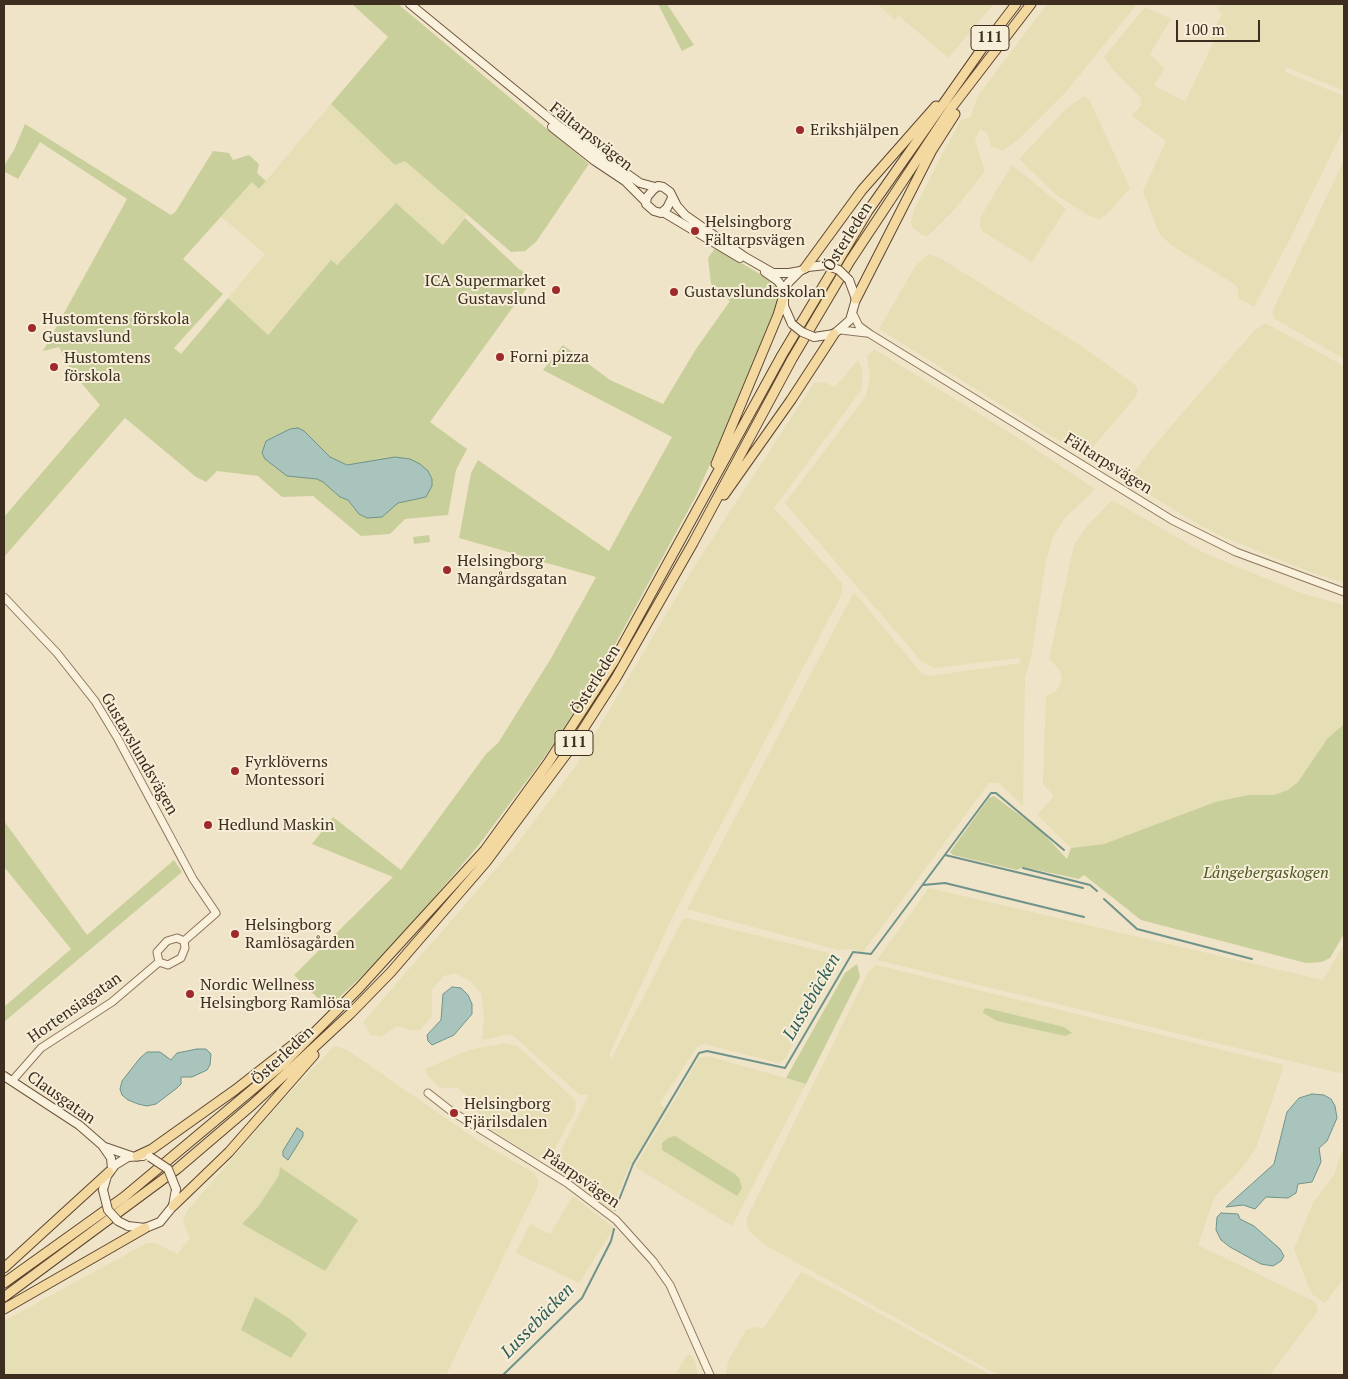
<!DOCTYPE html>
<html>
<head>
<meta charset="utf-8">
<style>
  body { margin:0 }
  #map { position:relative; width:1348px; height:1379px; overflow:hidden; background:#f0e4c8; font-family:"PT Serif",serif }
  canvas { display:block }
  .frame { position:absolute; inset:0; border:5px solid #3d2e20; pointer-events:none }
  .scale { position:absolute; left:1176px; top:20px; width:84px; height:22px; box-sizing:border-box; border:2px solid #3d2e20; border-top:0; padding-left:6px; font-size:15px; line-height:18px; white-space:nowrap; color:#3d2e20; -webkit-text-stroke:4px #f7eed8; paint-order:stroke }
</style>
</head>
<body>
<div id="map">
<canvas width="1348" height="1379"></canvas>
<div class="frame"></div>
<div class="scale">100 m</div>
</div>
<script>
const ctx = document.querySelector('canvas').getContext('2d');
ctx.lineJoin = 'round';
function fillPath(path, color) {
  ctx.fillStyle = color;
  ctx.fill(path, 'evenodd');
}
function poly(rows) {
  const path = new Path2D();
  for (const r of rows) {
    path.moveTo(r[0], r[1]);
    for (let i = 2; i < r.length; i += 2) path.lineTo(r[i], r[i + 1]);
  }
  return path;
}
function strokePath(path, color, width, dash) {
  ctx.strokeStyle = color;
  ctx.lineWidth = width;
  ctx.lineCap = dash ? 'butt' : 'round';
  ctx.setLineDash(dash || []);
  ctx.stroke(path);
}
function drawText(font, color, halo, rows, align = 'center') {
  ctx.font = font + ' "PT Serif",serif';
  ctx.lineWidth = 4;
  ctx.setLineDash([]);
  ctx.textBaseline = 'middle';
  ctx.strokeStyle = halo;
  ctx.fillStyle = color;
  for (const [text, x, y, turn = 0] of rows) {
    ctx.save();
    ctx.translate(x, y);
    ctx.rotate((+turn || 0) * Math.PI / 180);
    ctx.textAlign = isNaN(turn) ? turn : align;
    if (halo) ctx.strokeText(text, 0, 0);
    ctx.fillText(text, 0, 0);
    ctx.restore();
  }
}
const farmland = poly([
  [877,4,994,4,948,58,899,16,895,20],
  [1047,4,1137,4,1066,92,1019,139,1003,151,991,146,987,132,980,129,975,140,985,171,956,208,928,236,922,235,913,228,911,222,913,212,944,151,961,120,971,117,977,97],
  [1223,4,1344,4,1344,91,1286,67,1285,72,1344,96,1344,128,1289,241,1254,307,1238,298,1238,288,1234,284,1171,245,1159,233,1143,191,1166,141,1132,116,1141,105,1141,98,1114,71,1104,57,1145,7,1171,19,1150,54,1165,69,1154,85,1185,102,1213,43,1209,36,1222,15,1217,8],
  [1085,96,1090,101,1130,188,1107,214,1099,219,1088,215,1055,194,1019,159,1068,107],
  [331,104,395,165,405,160,467,215,443,245,396,203,337,265,331,261,267,335,228,298,265,254,221,217,252,182,259,189],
  [1344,160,1344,359,1275,319,1272,312],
  [1012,165,1066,209,1032,262,982,231,980,226,981,216],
  [929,254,940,258,1083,347,1134,384,1138,389,1136,396,1089,452,1081,454,1061,442,879,329,916,265],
  [1265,323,1344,366,1344,583,1310,572,1223,537,1194,522,1127,481,1158,441,1255,330],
  [874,349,1023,441,1095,489,1065,518,1053,537,1046,561,1031,657,1025,678,1023,806,999,783,989,783,863,952,850,949,838,950,687,909,854,592,922,674,930,676,1021,663,1019,658,934,668,922,662,785,503,866,396,870,376,867,357],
  [858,360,862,369,862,389,774,508,842,583,842,594,672,918,609,1055,612,1058,682,921,686,918,837,955,840,960,785,1059,779,1063,704,1044,697,1047,660,1103,665,1109,629,1167,611,1211,583,1188,552,1168,589,1094,580,1095,511,1034,482,1040,484,1018,481,993,471,982,455,973,444,976,432,989,432,1016,420,1030,409,1030,397,1026,381,1037,370,1035,363,1022,511,852,577,764,699,559,814,383,824,382,835,387],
  [1112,500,1206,554,1304,594,1344,605,1344,724,1327,739,1298,782,1288,790,1274,795,1248,795,1215,802,1104,844,1071,848,1037,815,1052,799,1053,795,1043,784,1046,696,1056,691,1062,680,1060,670,1049,659,1074,545,1087,526],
  [929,888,1323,980,1344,944,1344,1074,877,960],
  [876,965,1284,1065,1256,1148,1241,1169,1214,1198,1198,1245,1316,1302,1318,1311,1270,1375,998,1375,767,1246,752,1234,747,1226,747,1218,869,971],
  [988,1008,1064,1027,1065,1036,997,1021],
  [507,1043,519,1047,575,1100,576,1110,552,1154,545,1159,539,1159,488,1128,468,1097,458,1088,440,1088,427,1075,425,1069,469,1050],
  [334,1046,346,1049,480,1142,534,1173,538,1180,537,1188,446,1375,4,1375,4,1321,147,1243,156,1243,177,1254,190,1238,183,1222,186,1212,281,1102],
  [280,1167,325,1271,242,1224,258,1207,279,1175],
  [255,1298,290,1319,307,1334,291,1358,242,1330],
  [708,1056,806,1084,732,1226,635,1167,699,1058],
  [1344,1146,1344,1278,1325,1303,1313,1295,1309,1288,1294,1249,1313,1203,1334,1175],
  [573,1196,614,1228,579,1283,516,1253,530,1224,550,1234],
  [801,1272,831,1287,991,1375,726,1375,728,1361,746,1330,755,1327,763,1329],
  [687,1355,691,1355,695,1361,698,1375,675,1375]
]);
const green = poly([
  [352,4,398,4,589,164,536,242,525,251,511,252,405,161,395,165,331,104,388,37],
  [658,4,667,4,694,45,682,51],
  [25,124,171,215,176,211,213,151,229,153,233,160,249,155,259,164,257,173,266,181,259,189,252,182,183,259,223,294,174,348,181,354,228,298,268,335,331,260,337,265,396,203,443,245,465,218,519,269,534,278,430,422,467,449,456,470,448,515,405,519,390,534,361,536,313,496,282,497,258,476,217,471,206,482,196,477,125,418,4,557,4,517,100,405,72,372,59,347,43,351,127,199,40,142,18,179,5,172,4,174,4,166,14,150],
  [715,248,776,283,779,289,779,307,696,496,589,692,543,759,478,846,437,894,381,958,328,1008,294,975,393,877,312,844,333,817,401,870,486,754,498,743,550,660,596,577,459,538,471,473,478,460,609,551,672,437,543,370,563,345,610,380,663,404,696,349,730,301,711,284,708,258],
  [429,535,430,542,414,544,413,537],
  [1344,724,1344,934,1330,958,1322,962,1306,963,1141,920,1084,875,1079,879,1023,867,1017,870,953,855,950,852,989,798,994,796,1041,831,1067,859,1071,848,1104,844,1215,802,1248,795,1274,795,1288,790,1298,782,1327,739],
  [4,821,87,935,174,860,182,872,4,1022,4,1007,71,949,4,867],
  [857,964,860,977,806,1084,786,1078,845,973],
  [987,1008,1064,1027,1072,1033,1065,1036,997,1021,983,1013,984,1009],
  [675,1136,735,1174,739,1178,742,1188,737,1196,662,1150,662,1143,668,1138],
  [280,1167,358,1220,325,1271,242,1224,258,1207,279,1175],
  [255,1297,290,1319,307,1334,291,1358,241,1330]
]);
const water = poly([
  [298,428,304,431,330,457,347,465,395,457,410,459,420,464,428,471,432,479,432,486,426,497,398,503,382,517,367,518,359,514,348,500,340,497,323,482,317,479,287,476,265,459,262,453,266,441,290,429,298,428],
  [452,987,461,988,468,995,472,1004,472,1014,454,1035,432,1045,428,1041,427,1035,441,1020,443,994,452,987],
  [197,1049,206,1049,211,1054,210,1065,207,1070,192,1077,181,1077,181,1084,177,1088,156,1104,147,1106,138,1104,128,1100,122,1095,120,1089,122,1081,140,1058,147,1052,160,1052,171,1060,177,1053,197,1049],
  [1312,1094,1324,1095,1331,1099,1335,1106,1337,1118,1327,1141,1319,1148,1321,1162,1312,1182,1298,1184,1296,1193,1288,1198,1266,1197,1255,1209,1243,1205,1226,1207,1274,1164,1287,1112,1299,1098,1312,1094],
  [297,1128,303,1132,303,1136,288,1160,283,1156,283,1151,297,1128],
  [1221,1213,1238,1214,1240,1219,1254,1226,1280,1249,1284,1256,1281,1261,1273,1266,1261,1264,1230,1247,1221,1240,1216,1230,1217,1217,1221,1213]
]);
const stream = poly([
  [945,855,1083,888],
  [1023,868,1090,885,1097,891],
  [923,885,945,883,1084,917],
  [1104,899,1137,929,1252,959],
  [615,1210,633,1164,699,1053,707,1051,785,1068,853,952,871,954,991,793,996,793,1064,850],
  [503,1375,582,1298,611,1241,614,1229]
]);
const tertiary = poly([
  [853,314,859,326,870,334,1172,520,1236,552,1344,592],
  [841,330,866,333],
  [4,597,57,653,95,701,118,739,193,879,216,913,184,941],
  [159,962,157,952,167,941,177,938,184,941],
  [159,962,168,965,181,958,185,948,184,941],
  [12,1081,41,1048,112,1002,159,962],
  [428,1093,451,1111,567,1183,616,1220,653,1261,670,1285,710,1375]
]);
const secondary = poly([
  [410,4,559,126,640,183,655,187],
  [552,127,595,161,625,181,646,202],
  [672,198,667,208,661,213,654,211,646,204,647,197,653,190,658,186,663,187,670,192,677,206,685,215,745,257,773,273,789,273,800,271],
  [663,212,740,258],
  [765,272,778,281,785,291],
  [792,324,784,306,784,295,788,283,800,271,808,267,826,265],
  [814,337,834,334,850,320,856,299,849,280],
  [4,1076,79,1125,102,1145,111,1158,112,1169],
  [105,1147,131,1156],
  [103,1190,107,1176,115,1165,128,1157,143,1156],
  [128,1226,145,1228,160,1222,173,1206,176,1189]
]);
const primary = poly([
  [805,268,862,190,936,106],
  [856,299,932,150,955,114],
  [716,464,778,315,784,295],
  [724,495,791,400,834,334],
  [137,1156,152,1149,235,1090,304,1036],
  [173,1206,229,1152,314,1055],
  [4,1268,109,1172],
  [4,1283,124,1197,283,1064,359,988,485,850,548,763,614,661,782,355,868,211,981,50,1016,4],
  [4,1297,177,1169,252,1105,350,1014,391,972,486,862,573,745,616,678,693,543,792,359,850,261,952,107,1031,4],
  [4,1309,145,1228]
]);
const secondaryBridge = poly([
  [826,265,839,270,849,280],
  [792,324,802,332,814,337],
  [150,1157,168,1169,176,1189],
  [103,1190,108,1210,118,1221,128,1226]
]);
const markers = [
  [800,130,5,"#9e2a2b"],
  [695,231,5,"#9e2a2b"],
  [556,290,5,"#9e2a2b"],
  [674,292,5,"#9e2a2b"],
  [32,328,5,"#9e2a2b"],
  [500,357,5,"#9e2a2b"],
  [54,367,5,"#9e2a2b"],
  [447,570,5,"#9e2a2b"],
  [235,771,5,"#9e2a2b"],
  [208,825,5,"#9e2a2b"],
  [235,934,5,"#9e2a2b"],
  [190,994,5,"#9e2a2b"],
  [454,1113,5,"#9e2a2b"]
];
const shields = [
  [990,38,38],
  [574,743,38]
];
const shieldNames = [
  ["111",990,38],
  ["111",574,743]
];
const poiNames = [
  ["Erikshjälpen",810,130],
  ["Helsingborg",705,222],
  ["Fältarpsvägen",705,240],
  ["ICA Supermarket",546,281,"right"],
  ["Gustavslund",546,299,"right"],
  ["Gustavslundsskolan",684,292],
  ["Hustomtens förskola",42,319],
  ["Gustavslund",42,337],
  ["Forni pizza",510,357],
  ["Hustomtens",64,358],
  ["förskola",64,376],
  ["Helsingborg",457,561],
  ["Mangårdsgatan",457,579],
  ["Fyrklöverns",245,762],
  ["Montessori",245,780],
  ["Hedlund Maskin",218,825],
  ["Helsingborg",245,925],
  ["Ramlösagården",245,943],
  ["Nordic Wellness",200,985],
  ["Helsingborg Ramlösa",200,1003],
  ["Helsingborg",464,1104],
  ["Fjärilsdalen",464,1122]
];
const streetNames = [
  ["Fältarpsvägen",591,137,38],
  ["Österleden",848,237,-58],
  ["Fältarpsvägen",1108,464,32],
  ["Österleden",596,680,-58],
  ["Gustavslundsvägen",139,754,60],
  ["Hortensiagatan",75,1008,-35],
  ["Österleden",283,1056,-43],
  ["Clausgatan",61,1098,35],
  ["Påarpsvägen",581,1179,35]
];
const parkNames = [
  ["Långebergaskogen",1266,873]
];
const waterNames = [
  ["Lussebäcken",812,997,-60],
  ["Lussebäcken",538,1321,-46]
];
fillPath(farmland, '#e6deb5');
fillPath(green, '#c9cf9b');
fillPath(water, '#a9c4bc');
strokePath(water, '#6f938a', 1);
strokePath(stream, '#6f938a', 2);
strokePath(tertiary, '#8d765c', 9);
strokePath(secondary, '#6f573f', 10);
strokePath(primary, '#5b4430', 11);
strokePath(tertiary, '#faf1dc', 7);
strokePath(secondary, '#faf1dc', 8);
strokePath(primary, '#f3d9a0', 9);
strokePath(secondaryBridge, '#6f573f', 10, []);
strokePath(secondaryBridge, '#faf1dc', 8);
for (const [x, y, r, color] of markers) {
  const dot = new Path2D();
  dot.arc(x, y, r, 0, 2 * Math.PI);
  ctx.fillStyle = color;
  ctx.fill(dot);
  strokePath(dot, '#f7eed8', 2);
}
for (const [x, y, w] of shields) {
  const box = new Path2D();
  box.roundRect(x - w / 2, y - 12.5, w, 25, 4);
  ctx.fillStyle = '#f7eed8';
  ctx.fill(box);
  strokePath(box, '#3d2e20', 1);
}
drawText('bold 15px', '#3d2e20', null, shieldNames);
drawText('16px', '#3d2e20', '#f7eed8', poiNames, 'left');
drawText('16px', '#3d2e20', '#f7eed8', streetNames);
drawText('italic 16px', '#4d5a26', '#f7eed8', parkNames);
drawText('italic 18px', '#2f5d5a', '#f7eed8', waterNames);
</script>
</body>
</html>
